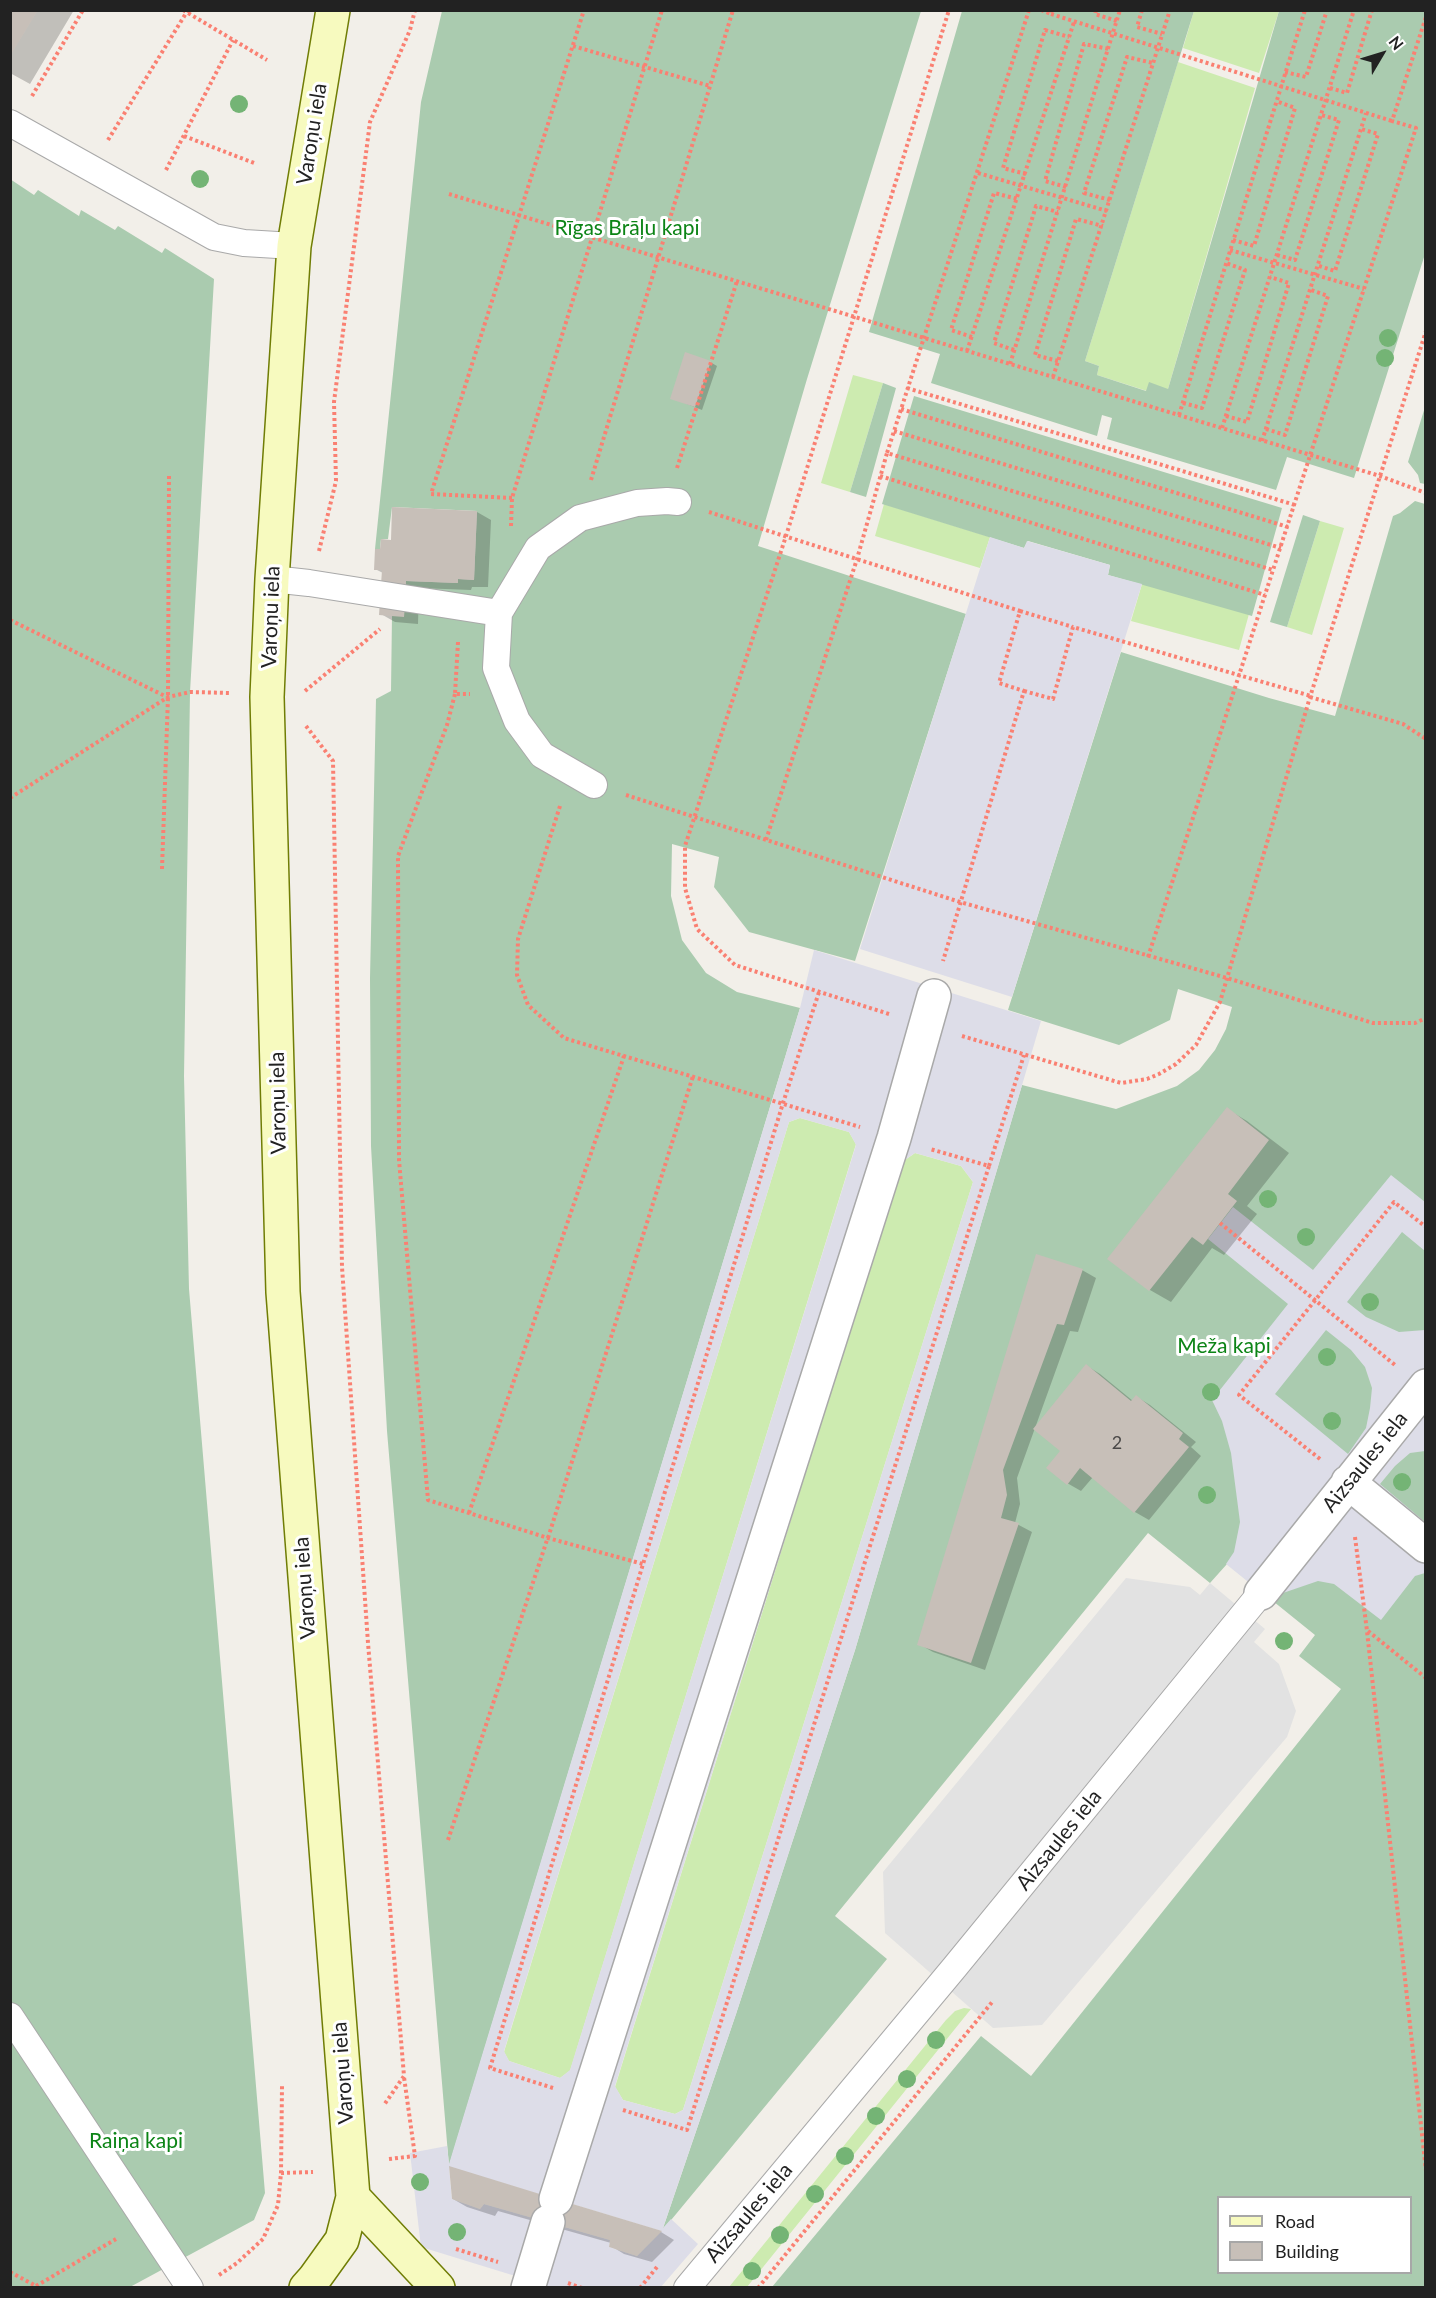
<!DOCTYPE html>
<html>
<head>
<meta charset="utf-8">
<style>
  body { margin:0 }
  #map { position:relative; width:1436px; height:2298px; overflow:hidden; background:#f2efe9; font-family:Lato,sans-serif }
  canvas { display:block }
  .frame { position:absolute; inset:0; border:12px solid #222; pointer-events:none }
  .legend { position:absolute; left:1217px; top:2196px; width:195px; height:78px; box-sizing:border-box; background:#fff; border:2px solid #a7a7a7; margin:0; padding:8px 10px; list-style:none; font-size:18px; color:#222 }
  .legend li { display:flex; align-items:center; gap:12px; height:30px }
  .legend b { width:30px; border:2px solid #a7a7a7 }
  .north { position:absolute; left:1352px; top:24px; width:60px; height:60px; -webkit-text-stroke:4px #fff; paint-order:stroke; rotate:52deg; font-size:16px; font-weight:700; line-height:24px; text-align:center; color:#222 }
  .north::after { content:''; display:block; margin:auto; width:21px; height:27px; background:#222; clip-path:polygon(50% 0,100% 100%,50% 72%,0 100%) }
</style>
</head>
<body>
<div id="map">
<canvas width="1436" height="2298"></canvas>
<div class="frame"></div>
<ul class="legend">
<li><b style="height:8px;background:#f7fabf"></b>Road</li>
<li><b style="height:16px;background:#c7bfb8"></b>Building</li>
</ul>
<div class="north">N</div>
</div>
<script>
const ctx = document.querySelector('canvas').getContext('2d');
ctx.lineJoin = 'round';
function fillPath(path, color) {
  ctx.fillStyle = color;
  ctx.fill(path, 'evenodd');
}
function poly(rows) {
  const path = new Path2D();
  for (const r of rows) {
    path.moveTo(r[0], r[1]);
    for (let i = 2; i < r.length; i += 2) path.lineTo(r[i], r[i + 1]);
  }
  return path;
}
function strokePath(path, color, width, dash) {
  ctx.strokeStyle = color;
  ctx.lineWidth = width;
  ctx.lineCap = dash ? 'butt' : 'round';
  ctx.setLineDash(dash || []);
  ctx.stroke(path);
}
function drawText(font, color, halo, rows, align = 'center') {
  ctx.font = font + ' Lato,sans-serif';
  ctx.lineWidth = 6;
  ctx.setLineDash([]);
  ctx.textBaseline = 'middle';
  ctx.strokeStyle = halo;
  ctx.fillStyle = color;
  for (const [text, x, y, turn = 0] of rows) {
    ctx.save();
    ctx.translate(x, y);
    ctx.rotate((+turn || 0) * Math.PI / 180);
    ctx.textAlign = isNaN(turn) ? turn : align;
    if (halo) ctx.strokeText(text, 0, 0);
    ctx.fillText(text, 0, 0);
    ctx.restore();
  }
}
const grass = poly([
  [1194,11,1279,11,1259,73,1183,48],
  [1178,62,1255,88,1168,389,1147,391,1097,375,1099,366,1085,361],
  [853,375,883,383,850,492,821,483],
  [884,504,990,537,980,568,875,536],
  [1320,521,1344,528,1312,635,1287,627],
  [1142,584,1249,614,1239,650,1131,621],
  [800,1118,849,1132,856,1144,570,2071,560,2078,509,2061,504,2052,789,1122],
  [915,1153,961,1166,973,1182,683,2110,675,2114,623,2100,615,2087,902,1162],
  [964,2008,971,2009,747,2287,729,2287,946,2020,955,2011]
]);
const cemetery = poly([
  [442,11,921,11,807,379,758,546,966,614,855,961,749,932,714,887,719,857,672,844,671,896,682,940,706,973,737,992,800,1008,449,2166,387,1431,371,1146,370,978,376,699,391,691,392,615,404,616,406,581,457,583,458,579,474,580,477,511,392,507,388,539,381,539,380,549,375,549,421,102],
  [962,11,1194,11,1085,361,1099,366,1097,375,1146,391,1149,382,1168,389,1279,11,1425,11,1425,254,1354,478,1287,457,1276,490,1107,439,1112,418,1102,415,1097,436,931,383,940,354,869,332],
  [10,179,34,195,38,190,79,216,81,210,115,230,118,226,162,253,165,248,214,279,190,692,184,1076,189,1289,265,2193,254,2220,130,2287,11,2287],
  [883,383,896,388,866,497,850,492],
  [914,396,1282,508,1252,616,1108,575,1110,565,1028,541,1024,548,882,504],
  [1425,407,1425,484,1420,483,1418,475,1408,462],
  [1415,501,1425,504,1425,2287,772,2287,981,2036,1031,2076,1341,1689,1299,1656,1315,1635,1227,1564,1210,1583,1148,1533,835,1916,887,1959,662,2231,736,2014,855,1650,1022,1085,1116,1109,1177,1086,1199,1070,1215,1050,1226,1029,1232,1007,1178,989,1170,1020,1119,1045,1008,1010,1121,652,1269,698,1335,716,1393,516,1400,513],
  [1218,2198,1410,2198,1410,2272,1218,2272],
  [1303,515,1320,521,1287,627,1270,622]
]);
const parking = poly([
  [1126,1578,1190,1587,1200,1595,1210,1583,1265,1629,1254,1642,1279,1664,1296,1711,1287,1737,1042,2025,993,2028,885,1933,883,1872]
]);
const plaza = poly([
  [990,537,1024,548,1027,541,1110,565,1108,575,1142,584,1012,997,860,949],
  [814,950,1041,1021,855,1650,736,2014,663,2228,671,2219,698,2244,660,2288,551,2287,421,2247,410,2153,447,2146,449,2164,800,1008],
  [800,1118,849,1132,856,1145,570,2070,560,2078,509,2061,504,2051,789,1122],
  [915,1153,961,1166,973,1182,683,2110,675,2114,623,2100,615,2086,902,1162],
  [449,2167,661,2231,637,2256,609,2247,610,2240,484,2204,480,2209,452,2199],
  [1391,1175,1425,1202,1425,1251,1402,1232,1347,1302,1366,1317,1399,1332,1425,1330,1425,1451,1410,1453,1395,1466,1380,1484,1425,1522,1425,1573,1415,1576,1381,1620,1334,1584,1318,1581,1283,1593,1273,1602,1226,1564,1234,1552,1240,1522,1231,1453,1222,1421,1212,1400,1288,1304,1208,1239,1233,1207,1313,1270],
  [1326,1330,1351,1350,1365,1367,1372,1388,1370,1408,1366,1428,1348,1454,1275,1394]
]);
const shadow = poly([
  [10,10,74,10,30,84,10,73],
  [710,362,717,366,702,410,672,398],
  [477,512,491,520,488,587,472,587,471,590,419,588,418,624,395,622,381,614,383,573,375,569,382,551,392,541],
  [1227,1109,1247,1121,1289,1153,1247,1206,1257,1214,1224,1255,1212,1248,1171,1302,1150,1290,1109,1259],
  [1037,1256,1082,1270,1096,1278,1078,1332,1070,1331,1017,1478,1020,1504,1015,1523,1032,1532,985,1670,933,1652,919,1644],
  [1087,1366,1100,1374,1133,1401,1137,1397,1150,1405,1196,1442,1191,1447,1201,1456,1149,1520,1135,1512,1093,1477,1081,1491,1067,1483,1062,1451],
  [450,2169,661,2232,674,2240,652,2262,624,2254,611,2246,611,2243,498,2211,495,2216,467,2207,453,2199]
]);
const building = poly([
  [10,10,38,10,10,56],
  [685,352,711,361,695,407,670,399],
  [392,507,477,511,474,580,458,579,458,583,406,581,404,617,379,615,382,570,374,570,375,549,380,549,381,539,391,540],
  [1227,1107,1269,1140,1228,1194,1237,1201,1203,1245,1192,1237,1149,1291,1107,1259],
  [1036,1254,1083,1269,1064,1325,1057,1324,1003,1470,1007,1495,1001,1518,1019,1523,971,1663,917,1645],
  [1086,1364,1131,1401,1136,1395,1183,1433,1179,1439,1189,1447,1134,1513,1080,1468,1067,1485,1046,1468,1060,1451,1033,1429],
  [449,2166,556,2199,662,2231,637,2256,609,2247,610,2240,484,2204,480,2209,452,2199]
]);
const path = poly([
  [183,10,267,60],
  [1029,10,887,453,1273,570,1416,128,1392,121,1426,17],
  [1041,10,1051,14,1052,10],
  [1096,10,1095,14,1117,21],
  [1142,10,1137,27,1162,34],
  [1051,14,1392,121],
  [573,46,710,86],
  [1285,72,1306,77,1327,10],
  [1330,88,1347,93,1372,10],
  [32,96,83,10],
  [184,136,254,163],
  [108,140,188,10],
  [166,170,233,40],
  [978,173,1107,211],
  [1026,174,1003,168,1045,30,1069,37],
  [1066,187,1045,181,1084,44,1109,49],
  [449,194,1380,476,1426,493],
  [1110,200,1084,193,1127,57,1153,63],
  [1233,240,1254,246,1295,108,1276,101],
  [1230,250,1364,289],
  [1277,255,1295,260,1339,120,1321,115],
  [1319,266,1335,271,1378,134,1361,129],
  [972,337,951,330,994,193,1018,199],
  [1014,350,994,343,1036,206,1058,212],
  [967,351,1074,22],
  [1058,361,1035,355,1076,219,1103,226],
  [1010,364,1120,10],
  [1053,377,1170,10],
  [907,388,1295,505],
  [1183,403,1202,408,1245,270,1226,263],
  [901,409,1288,527],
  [1179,415,1305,10],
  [1226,416,1247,422,1289,283,1270,277],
  [1222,428,1354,10],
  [1266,429,1285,435,1328,296,1311,290],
  [894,431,1281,548],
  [1262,441,1366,113],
  [677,468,737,281],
  [880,476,1265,595],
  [591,480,733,10],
  [512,498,431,494,584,10],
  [709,512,1020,611,999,683,1024,691,943,961],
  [511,526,512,498,662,10],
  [319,551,336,481,334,402,370,122,410,30,415,10],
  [1020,611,1073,627],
  [10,620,167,697],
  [458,642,455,694,470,694],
  [305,691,380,629],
  [1024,691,1053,699,1073,627,1311,696],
  [455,694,447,725,398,856,399,1160,428,1500,548,1538,643,1564],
  [1310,697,1403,724,1426,739],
  [306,726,333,761,342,1267,368,1643,404,2076,384,2105],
  [626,795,960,902,1227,978,1373,1023,1415,1023,1426,1018],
  [10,798,168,697,190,692,231,693],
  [560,806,518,939,517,975,528,1005,564,1038,860,1127],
  [766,840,857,559,887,453],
  [162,869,168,697,169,476],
  [1148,957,1273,570],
  [889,1014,735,965,697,929,685,888,685,846,786,536,949,10],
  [962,1036,1121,1083,1147,1079,1159,1074,1176,1064,1196,1045,1220,1002,1310,697,1426,331],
  [989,1166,1024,1055],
  [1220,1223,1395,1365],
  [1320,1459,1239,1395,1394,1202,1426,1227],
  [469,1513,624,1056],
  [1355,1537,1367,1631,1426,2171],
  [548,1538,693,1076],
  [1368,1631,1426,1678],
  [448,1840,548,1537],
  [553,2088,490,2068,783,1103,819,992],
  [623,2110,687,2130,989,1166,930,1149],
  [389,2159,415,2156,404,2077],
  [281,2173,313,2172],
  [456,2249,498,2262],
  [10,2272,36,2286],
  [219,2275,237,2263,263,2239,278,2205,281,2173,282,2086],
  [568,2283,582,2288],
  [36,2286,116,2239],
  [640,2288,657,2267],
  [758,2288,993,2001]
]);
const lane = poly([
  [10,123,214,237,244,243,294,246],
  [272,579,309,583,499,613,538,548,580,518,637,503,667,501,678,502],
  [499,613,496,668,517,721,542,755,594,785],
  [10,2016,190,2288],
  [687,2288,954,1968,1261,1593]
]);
const street = poly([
  [1348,1482,1426,1546],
  [1261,1593,1426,1386],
  [556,2199,894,1138,934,996],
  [528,2288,548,2222]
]);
const secondary = poly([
  [353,2197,438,2288],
  [306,2288,314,2279,342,2240,353,2197,283,1292,267,697,272,579,294,246,333,10]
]);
const trees = [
  [239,104],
  [200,179],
  [1388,338],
  [1385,358],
  [1268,1199],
  [1306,1237],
  [1370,1302],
  [1327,1357],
  [1211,1392],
  [1332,1421],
  [1402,1482],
  [1207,1495],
  [1284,1641],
  [936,2040],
  [907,2079],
  [876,2116],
  [845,2156],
  [420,2182],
  [815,2194],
  [457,2232],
  [780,2235],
  [752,2271]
];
const numberNames = [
  ["2",1117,1443]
];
const streetNames = [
  ["Varoņu iela",312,134,-81],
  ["Varoņu iela",271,617,-88],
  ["Varoņu iela",278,1103,-91],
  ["Aizsaules iela",1365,1462,-51],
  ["Varoņu iela",305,1588,-94],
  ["Aizsaules iela",1059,1840,-51],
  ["Varoņu iela",343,2073,-94],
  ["Aizsaules iela",749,2213,-50]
];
const parkNames = [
  ["Rīgas Brāļu kapi",627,228],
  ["Meža kapi",1224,1346],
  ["Raiņa kapi",136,2141]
];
fillPath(grass, '#cdebb0');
fillPath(cemetery, '#aacbaf');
fillPath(parking, '#e2e2e2');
fillPath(plaza, '#dddde8');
fillPath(shadow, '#0003');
fillPath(building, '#c7bfb8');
strokePath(lane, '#a9a9a9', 28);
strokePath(street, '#a9a9a9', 36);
strokePath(secondary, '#707d05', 36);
strokePath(path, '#fa8072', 4, [3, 3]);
strokePath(lane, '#fff', 26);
strokePath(street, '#fff', 33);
strokePath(secondary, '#f7fabf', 33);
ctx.fillStyle = '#74b475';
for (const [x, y] of trees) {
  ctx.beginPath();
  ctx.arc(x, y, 9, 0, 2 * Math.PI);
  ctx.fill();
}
drawText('18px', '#4b4948', null, numberNames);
drawText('21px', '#222', '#fff', streetNames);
drawText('21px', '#0c8416', '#fff', parkNames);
</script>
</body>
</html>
